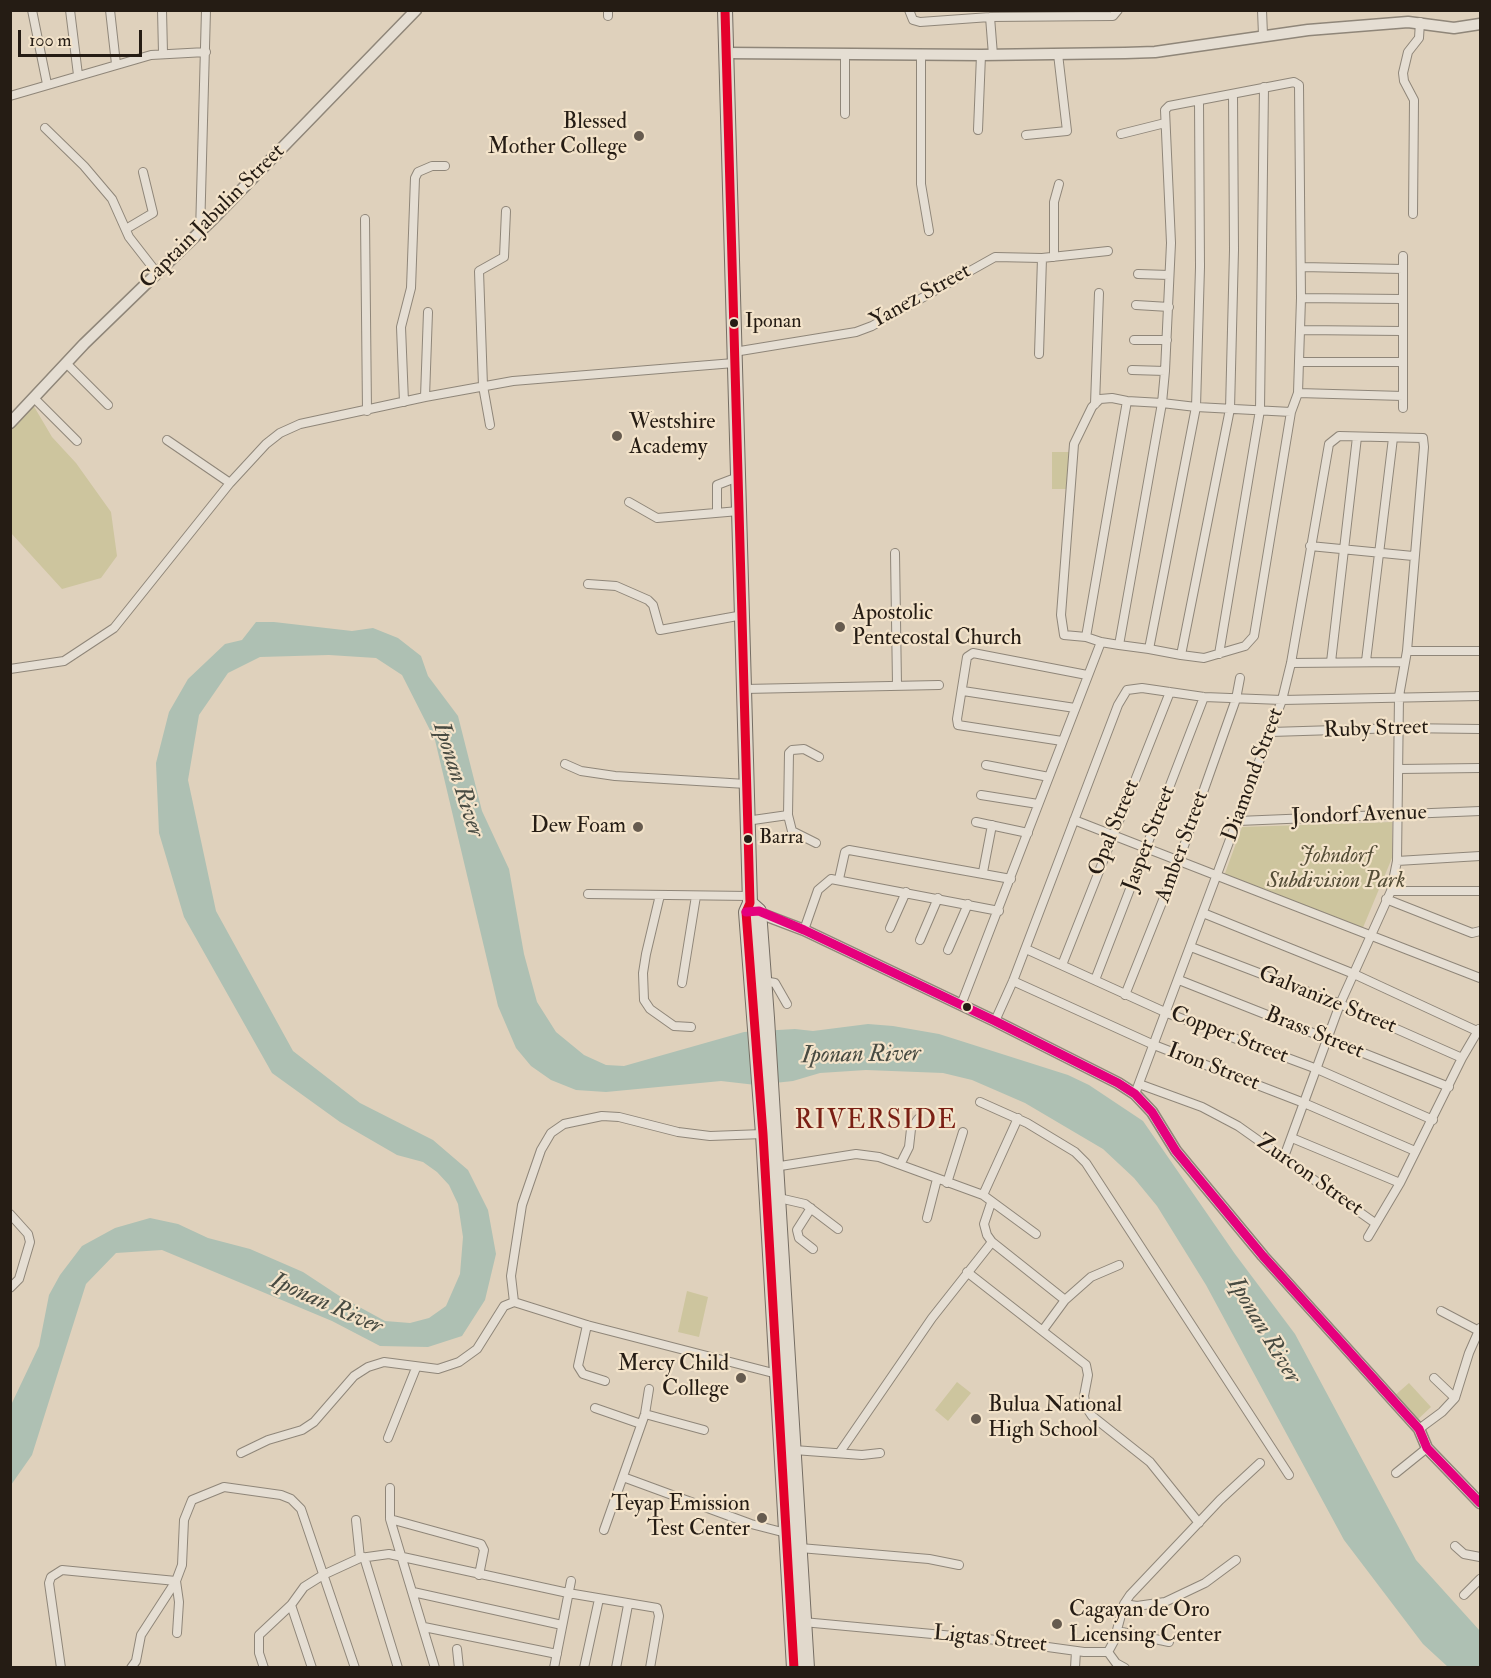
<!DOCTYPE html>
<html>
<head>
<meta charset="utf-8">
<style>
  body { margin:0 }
  #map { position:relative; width:1491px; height:1678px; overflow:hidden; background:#dfd1bc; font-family:"IM FELL Double Pica",serif }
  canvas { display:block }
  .frame { position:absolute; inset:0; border:12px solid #251c14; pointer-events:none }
  .scale { position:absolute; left:18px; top:30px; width:124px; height:27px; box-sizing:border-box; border:3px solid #251c14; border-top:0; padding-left:8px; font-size:18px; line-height:21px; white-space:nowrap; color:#251c14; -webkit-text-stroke:4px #f3e3ca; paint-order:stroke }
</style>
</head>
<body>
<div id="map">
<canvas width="1491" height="1678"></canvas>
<div class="frame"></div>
<div class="scale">100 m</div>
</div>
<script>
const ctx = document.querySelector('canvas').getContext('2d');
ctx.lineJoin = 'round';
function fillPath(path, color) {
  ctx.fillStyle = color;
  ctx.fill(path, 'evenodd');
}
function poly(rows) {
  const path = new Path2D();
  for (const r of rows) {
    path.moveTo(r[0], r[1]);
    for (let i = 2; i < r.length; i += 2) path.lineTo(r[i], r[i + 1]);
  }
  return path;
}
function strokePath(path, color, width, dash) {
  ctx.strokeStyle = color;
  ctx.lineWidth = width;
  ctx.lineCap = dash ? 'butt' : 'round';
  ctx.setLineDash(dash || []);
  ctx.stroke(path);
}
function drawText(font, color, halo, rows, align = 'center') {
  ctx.font = font + ' "IM FELL Double Pica",serif';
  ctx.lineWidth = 4.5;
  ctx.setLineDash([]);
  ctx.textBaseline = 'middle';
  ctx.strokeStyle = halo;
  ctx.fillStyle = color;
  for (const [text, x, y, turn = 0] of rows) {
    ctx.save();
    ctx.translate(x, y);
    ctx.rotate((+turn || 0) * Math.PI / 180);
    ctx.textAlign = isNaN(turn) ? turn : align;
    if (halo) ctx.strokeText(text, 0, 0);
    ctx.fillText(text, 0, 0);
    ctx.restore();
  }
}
const green = poly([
  [29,398,52,437,76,463,111,512,117,556,101,578,62,589,11,533,11,418],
  [1052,452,1071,452,1071,489,1052,489],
  [1392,822,1392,858,1362,930,1224,876,1242,827],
  [687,1291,708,1297,699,1337,678,1332],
  [957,1382,971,1393,948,1421,935,1410],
  [1409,1383,1431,1407,1415,1422,1393,1397]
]);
const water = poly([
  [256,622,274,622,352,631,373,628,398,638,421,656,428,676,458,716,482,811,509,869,524,954,537,1002,556,1032,584,1055,606,1065,624,1066,744,1032,795,1029,813,1031,868,1024,893,1026,939,1034,1068,1075,1089,1085,1143,1121,1235,1254,1295,1334,1416,1560,1480,1631,1480,1667,1448,1667,1423,1644,1344,1540,1206,1285,1157,1206,1134,1178,1103,1149,1025,1103,972,1080,943,1073,866,1070,820,1073,793,1081,756,1085,721,1081,606,1092,576,1090,551,1080,531,1066,516,1048,498,1006,435,740,402,675,376,658,329,655,260,657,228,673,199,715,188,780,216,911,293,1051,360,1103,433,1140,468,1170,488,1210,496,1254,485,1300,462,1336,428,1347,380,1346,332,1321,162,1250,116,1253,86,1284,32,1455,11,1485,11,1405,39,1346,49,1295,60,1275,82,1246,115,1228,150,1218,178,1224,208,1238,250,1249,303,1272,341,1297,385,1321,410,1323,429,1318,446,1306,460,1274,463,1237,458,1204,449,1185,437,1172,423,1162,397,1155,340,1122,272,1073,184,917,159,833,156,763,169,712,188,679,225,644,242,640]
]);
const minor = poly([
  [32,10,47,84],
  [70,10,78,75],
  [110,10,116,64],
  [162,10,163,53],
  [909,10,913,20,920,22,990,17,1113,16,1118,10],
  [1262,10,1263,35],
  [608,16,608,10],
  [990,17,993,55],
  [921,55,921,184,929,231],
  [10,96,151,55,206,52],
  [845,114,845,54],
  [45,128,84,166,112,199,129,237,157,273],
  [978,130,981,55],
  [1121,134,1165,123],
  [1026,135,1067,131,1058,54],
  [1413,214,1414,100,1404,81,1403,73,1408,52,1419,38,1420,22],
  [365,219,367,411],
  [126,229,153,213,143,172],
  [200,233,206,10],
  [1403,256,1403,408],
  [1054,257,1054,202,1059,184],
  [1301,267,1403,269],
  [1138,274,1169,275],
  [1301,298,1402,299],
  [1136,305,1169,307],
  [1300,330,1402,331],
  [1134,340,1167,340],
  [734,352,856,332,872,326,995,257,1042,258,1108,251],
  [1039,354,1042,258],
  [1300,362,1402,362],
  [66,363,108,405],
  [1132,370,1165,371],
  [1298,393,1403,396],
  [425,397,428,312],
  [35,399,77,441],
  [404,402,401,327,411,288,415,178,418,172,432,166,445,166],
  [1095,404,1099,293],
  [490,425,483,386,479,271,504,257,506,211],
  [167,440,230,483],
  [629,502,657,518,739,511],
  [717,512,717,485,738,477],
  [1310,546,1413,556],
  [895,553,897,685],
  [588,584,616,586,648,600,653,605,660,630,743,615],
  [1086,637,1127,401],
  [1119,645,1162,403,1165,371,1171,243,1165,110,1169,106,1294,82,1299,85,1301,298,1298,393,1291,412,1254,636,1245,646,1204,658,1181,655,1149,649,1119,645,1101,642,1086,637,1064,635,1061,615,1074,444,1092,407,1100,399,1112,398,1127,401,1162,403,1196,407,1291,412],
  [1149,649,1196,407,1200,267,1199,101],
  [1407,651,1480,651],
  [1219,654,1260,410,1264,87],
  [1181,655,1230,409,1234,250,1233,94],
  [1366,661,1393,438],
  [1331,662,1357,437],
  [1291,663,1403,662],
  [10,669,64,661,114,628,230,483,266,444,280,433,300,424,425,397,513,381,734,363],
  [744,689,939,685],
  [963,691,1075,708],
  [1271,732,1399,728,1480,729],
  [1062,741,958,725,957,719,967,657,973,653,1087,675],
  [565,764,581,771,615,776,746,784],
  [986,765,1049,777],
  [1399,769,1480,768],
  [981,795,1038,804],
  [788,815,789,753,792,750,804,749,819,757],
  [1074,820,1480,978],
  [746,821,788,815,792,831,816,843],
  [1238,821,1480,811],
  [976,822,1028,833],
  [1397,861,1480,856],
  [983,872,992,825],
  [839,879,845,852,849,850,1011,879],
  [1391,891,1480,891],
  [588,894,750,896],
  [660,895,646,954,643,973,644,1000,650,1009,674,1026,691,1027],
  [1386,899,1472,933,1480,931],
  [1203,913,1354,974,1477,1031],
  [890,928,906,892],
  [804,930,818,890,831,879,999,911],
  [920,940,938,898],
  [1191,947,1340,1004,1462,1058],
  [1026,949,1167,1013,1317,1069,1433,1120],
  [948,950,968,904],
  [1062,965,1170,692],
  [1095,980,1204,697],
  [1179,980,1449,1087],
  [764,981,775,983,787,1004],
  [1013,981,1154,1045,1304,1103,1415,1151],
  [682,983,696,896],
  [1125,995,1179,860,1236,699,1240,678],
  [961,1005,1101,642],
  [995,1021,1013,981,1118,705,1127,690,1142,688,1204,697,1282,700,1480,696],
  [1139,1084,1202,1107,1238,1126,1375,1223],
  [1135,1094,1282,700,1291,663,1329,444,1339,436,1423,438,1424,447,1407,651,1399,696,1397,861,1391,891,1340,1004,1284,1157],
  [980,1102,1027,1123,1075,1152,1086,1163,1289,1475],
  [1292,1138,1400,1183],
  [901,1163,909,1147,911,1129,918,1119],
  [774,1167,856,1154,879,1157,983,1195,1036,1234],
  [947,1183,963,1132],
  [983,1195,1018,1118],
  [779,1198,805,1204,838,1229],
  [811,1208,797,1230,799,1238,813,1249],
  [10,1214,28,1234,30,1242,19,1279,10,1288],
  [927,1218,937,1179],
  [1368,1237,1400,1183,1462,1058,1479,1029],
  [992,1242,1065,1300],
  [967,1272,1086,1365,1088,1375,1084,1396,1086,1407,1092,1416,1150,1462,1199,1523],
  [514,1302,511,1276,522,1205,541,1150,551,1133,564,1124,602,1116,619,1117,678,1132,710,1136,763,1134],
  [1441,1311,1479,1331],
  [587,1325,578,1366,583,1374,605,1381],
  [1043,1330,1065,1300,1091,1277,1119,1265],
  [1434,1378,1455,1398],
  [595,1408,641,1424],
  [645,1414,704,1430],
  [1419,1429,1442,1412,1455,1398,1469,1353,1480,1328],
  [388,1438,416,1368],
  [794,1450,862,1455,880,1453],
  [840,1452,932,1318,992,1242,987,1235,984,1224,991,1203],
  [241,1453,268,1440,302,1430,314,1422,354,1376,368,1367,384,1362,438,1369,459,1362,477,1349,504,1306,514,1302,587,1325,777,1374],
  [1396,1473,1427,1448],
  [623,1477,751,1524,786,1533],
  [390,1519,390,1488],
  [356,1520,360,1558],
  [604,1530,645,1414,649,1389],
  [1455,1546,1464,1554,1480,1557],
  [800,1548,929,1559,959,1565],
  [364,1557,398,1668],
  [413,1592,562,1625],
  [1464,1595,1480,1579],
  [1124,1604,1137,1606,1165,1602,1205,1583,1236,1560],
  [291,1605,312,1668],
  [803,1622,997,1640,1084,1652,1108,1652],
  [424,1627,557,1654],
  [1117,1631,1169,1642],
  [457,1649,459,1668],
  [1108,1652,1114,1641,1124,1604,1130,1595,1220,1500,1260,1463],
  [1108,1652,1116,1663,1125,1668],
  [61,1668,49,1583,51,1577,62,1570,176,1581,179,1602,177,1633],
  [131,1668,136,1661,141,1635,176,1581,182,1565,184,1520,192,1500,224,1487,281,1495,291,1499,301,1509,355,1668],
  [264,1668,259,1653,259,1635,291,1605,304,1587,323,1575,360,1558,389,1554,568,1593,657,1608,659,1616,650,1668],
  [435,1668,390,1519,481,1544,484,1550,479,1575],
  [554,1668,571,1581],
  [584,1668,599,1599],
  [616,1668,628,1605],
  [1075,1668,1076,1651]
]);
const tertiary = poly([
  [726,53,981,55,1125,53,1155,52,1308,30,1408,22,1454,28,1480,24],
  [10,423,84,344,214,218,416,10],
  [754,911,804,930,995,1021,1118,1083,1135,1094,1152,1112,1176,1151,1263,1256,1419,1429,1427,1448,1480,1503]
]);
const trunk = poly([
  [725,10,750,903,746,912,763,1134,794,1668],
  [750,903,759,911,767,1018,807,1668]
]);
const bus1 = poly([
  [725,10,750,903,746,912,763,1134,794,1668]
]);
const bus2 = poly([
  [746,912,759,911,804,930,995,1021,1118,1083,1135,1094,1152,1112,1176,1151,1263,1256,1419,1429,1427,1448,1480,1503]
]);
const markers = [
  [639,136,6,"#665b4f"],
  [734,323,5,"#251c14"],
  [617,436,6,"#665b4f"],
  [840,627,6,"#665b4f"],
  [638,827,6,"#665b4f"],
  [748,839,5,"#251c14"],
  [967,1007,5,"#251c14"],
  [741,1378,6,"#665b4f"],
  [976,1419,6,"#665b4f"],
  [762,1518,6,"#665b4f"],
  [1057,1624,6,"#665b4f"]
];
const busNames = [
  ["Iponan",745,323],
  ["Barra",759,839]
];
const poiNames = [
  ["Blessed",627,123],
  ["Mother College",627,148],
  ["Westshire",629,423,"left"],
  ["Academy",629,448,"left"],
  ["Apostolic",852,614,"left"],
  ["Pentecostal Church",852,639,"left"],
  ["Dew Foam",626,827],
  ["Mercy Child",729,1365],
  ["College",729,1390],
  ["Bulua National",988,1406,"left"],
  ["High School",988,1431,"left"],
  ["Teyap Emission",750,1505],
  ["Test Center",750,1530],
  ["Cagayan de Oro",1069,1611,"left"],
  ["Licensing Center",1069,1636,"left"]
];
const streetNames = [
  ["Captain Jabulin Street",213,217,-45],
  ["Yanez Street",921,297,-29],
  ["Ruby Street",1376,730,-2],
  ["Diamond Street",1254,775,-70],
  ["Jondorf Avenue",1359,816,-2],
  ["Opal Street",1115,828,-68],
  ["Jasper Street",1150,839,-69],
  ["Amber Street",1183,847,-70],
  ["Galvanize Street",1327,1001,22],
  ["Brass Street",1314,1034,22],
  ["Copper Street",1229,1036,21],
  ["Iron Street",1213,1068,21],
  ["Zurcon Street",1309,1176,35],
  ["Ligtas Street",990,1640,6]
];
const parkNames = [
  ["Johndorf",1336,857],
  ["Subdivision Park",1336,882]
];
const waterNames = [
  ["Iponan River",457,780,72],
  ["Iponan River",861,1056,-1],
  ["Iponan River",326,1305,24],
  ["Iponan River",1263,1331,59]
];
const quarterNames = [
  ["RIVERSIDE",876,1122]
];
fillPath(green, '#cdc59e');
fillPath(water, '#aec0b3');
strokePath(minor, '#8f8679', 10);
strokePath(tertiary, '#8f8679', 13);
strokePath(trunk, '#756d63', 16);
strokePath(minor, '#e5ded3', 8);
strokePath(tertiary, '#e5ded3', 10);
strokePath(trunk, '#e1d9cc', 14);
strokePath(bus1, '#e4002b', 9);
strokePath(bus2, '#e5007d', 9);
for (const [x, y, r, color] of markers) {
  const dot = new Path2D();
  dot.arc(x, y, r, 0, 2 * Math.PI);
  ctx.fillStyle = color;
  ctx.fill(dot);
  strokePath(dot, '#f3e3ca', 2);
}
drawText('20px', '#251c14', '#f3e3ca', busNames, 'left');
drawText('22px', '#251c14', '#f3e3ca', poiNames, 'right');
drawText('22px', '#251c14', '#f3e3ca', streetNames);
drawText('italic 22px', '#534c36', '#f3e3ca', parkNames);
drawText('italic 24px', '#484b42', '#f3e3ca', waterNames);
ctx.letterSpacing = '1.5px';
drawText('26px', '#7a1f14', '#f3e3ca', quarterNames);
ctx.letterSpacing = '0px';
</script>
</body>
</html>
